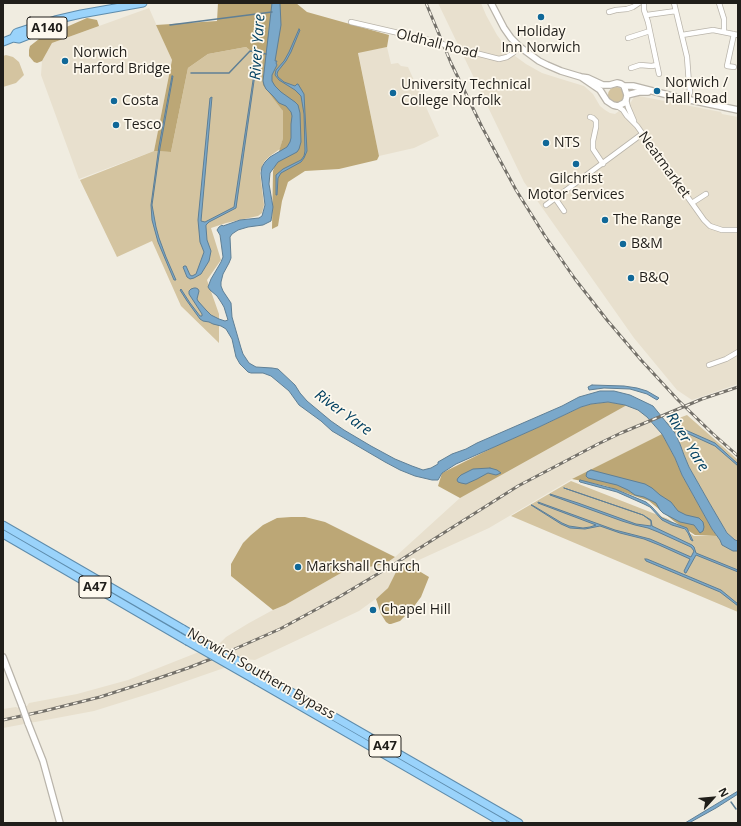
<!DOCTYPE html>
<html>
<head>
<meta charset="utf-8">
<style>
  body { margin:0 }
  #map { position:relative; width:741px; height:826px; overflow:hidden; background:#f0ece0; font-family:"Open Sans",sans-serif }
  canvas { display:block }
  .frame { position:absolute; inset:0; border:4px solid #201e1a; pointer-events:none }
  .north { position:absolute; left:693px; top:778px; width:40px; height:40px; -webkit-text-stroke:3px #fef9ee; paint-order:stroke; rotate:63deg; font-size:11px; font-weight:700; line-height:16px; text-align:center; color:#201e1a }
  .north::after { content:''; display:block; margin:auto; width:14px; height:18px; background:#201e1a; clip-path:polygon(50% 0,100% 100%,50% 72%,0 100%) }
</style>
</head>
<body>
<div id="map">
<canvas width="741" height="826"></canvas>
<div class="frame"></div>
<div class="north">N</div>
</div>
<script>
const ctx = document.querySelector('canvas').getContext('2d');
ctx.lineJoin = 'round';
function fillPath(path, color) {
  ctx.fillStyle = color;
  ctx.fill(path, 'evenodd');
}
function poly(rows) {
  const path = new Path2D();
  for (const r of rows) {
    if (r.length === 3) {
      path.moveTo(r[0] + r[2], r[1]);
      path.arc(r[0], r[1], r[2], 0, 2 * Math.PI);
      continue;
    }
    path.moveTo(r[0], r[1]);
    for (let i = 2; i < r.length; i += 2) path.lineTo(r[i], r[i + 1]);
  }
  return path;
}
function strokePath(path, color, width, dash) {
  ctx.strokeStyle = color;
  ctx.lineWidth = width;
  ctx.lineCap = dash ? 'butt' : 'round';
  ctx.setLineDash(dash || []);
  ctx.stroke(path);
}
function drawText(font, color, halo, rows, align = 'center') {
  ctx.font = font + ' "Open Sans",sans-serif';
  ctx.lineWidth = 3.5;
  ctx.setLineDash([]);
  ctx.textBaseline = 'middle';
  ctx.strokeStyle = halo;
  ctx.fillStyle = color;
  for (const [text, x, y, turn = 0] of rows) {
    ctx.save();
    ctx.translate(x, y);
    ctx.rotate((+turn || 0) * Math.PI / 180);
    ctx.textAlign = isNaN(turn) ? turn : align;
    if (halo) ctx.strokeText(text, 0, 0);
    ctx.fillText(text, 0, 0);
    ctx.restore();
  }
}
const built = poly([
  [438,3,481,3,486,15,497,35,506,47,515,56,526,64,542,73,561,79,584,86,593,94,600,106,605,110,610,113,615,114,631,102,634,97,639,96,721,112,722,114,738,117,738,384,692,400,677,390,634,338,524,182],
  [149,8,172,60,154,151,79,179,41,75,42,61,52,43],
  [387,47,391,64,398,63,401,66,408,67,439,136,414,148,379,156,358,52],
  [627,405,642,412,647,417,662,434,572,479,489,528,397,570,388,588,381,595,359,611,255,660,244,659,224,668,161,690,94,711,3,728,3,709,16,707,18,708,27,706,29,703,77,694,128,680,219,644,226,637,249,623,271,611,285,605,341,573,347,571,388,562,395,557,461,497,557,443]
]);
const green = poly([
  [246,47,263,61,283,111,283,138,280,149,270,156,264,162,260,172,264,205,262,213,258,216,226,223,211,228,221,260,207,280,219,314,219,343,181,306,152,241,117,257,80,180,154,151,171,152,188,68,208,54],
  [6,55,13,57,19,62,24,75,16,83,3,87,3,56],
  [616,95,8],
  [687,415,738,460,738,541,735,540,728,534,720,522,689,467,684,455,680,444,675,433,666,423],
  [571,481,668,519,694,536,717,536,733,551,738,551,738,612,511,516]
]);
const forest = poly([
  [218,3,296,3,307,12,389,35,387,47,358,53,379,156,377,160,339,169,305,171,288,182,282,201,278,226,272,229,273,171,283,138,283,111,263,85,261,69,263,61,246,47,208,54,188,68,171,152,154,151,172,60,156,25,217,21],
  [87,18,97,20,99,26,52,43,42,61,37,63,34,62,29,56,29,50,30,46,39,39],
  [608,402,627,405,460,498,438,486,442,473,500,444,539,427,581,407,591,404],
  [662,434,675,458,682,475,712,529,717,536,695,535,675,522,649,501,606,486,572,479],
  [291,517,305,517,325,522,395,557,385,564,347,571,341,573,285,605,273,610,231,576,231,564,243,543,251,535,263,525,277,518],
  [409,565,429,577,421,597,412,609,400,621,391,624,389,624,386,622,381,614,376,599,388,588,397,570]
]);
const water = poly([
  [272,3,280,3,281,25,275,61,277,61,276,63,277,65,272,75,272,81,275,86,281,92,295,102,298,105,300,113,301,142,299,149,297,152,278,162,270,173,269,184,273,207,271,221,263,225,248,227,238,230,232,234,230,237,231,258,229,263,223,274,221,282,221,286,223,291,231,303,232,317,241,348,243,354,249,363,256,367,272,368,278,369,295,385,300,393,307,401,331,421,344,430,371,446,395,459,412,466,423,470,431,468,438,464,438,462,452,454,466,449,477,443,562,406,579,397,600,391,614,391,630,395,653,406,675,433,680,444,684,455,689,467,710,504,727,533,735,540,738,541,738,551,733,551,722,545,720,540,712,529,682,475,675,458,662,434,647,417,638,410,625,405,608,402,591,404,581,407,539,427,456,464,442,473,438,480,432,480,415,476,400,470,385,462,332,431,321,421,299,405,289,391,271,376,263,373,251,373,248,372,240,364,236,357,232,339,226,329,221,326,213,324,209,322,203,321,200,319,187,301,180,290,181,289,190,303,200,316,202,316,202,314,189,294,189,291,191,289,194,288,196,288,198,289,199,291,197,299,198,301,206,310,211,315,219,319,225,321,228,320,224,307,221,302,217,296,210,290,208,287,211,279,221,262,223,257,220,235,217,230,219,227,222,225,223,226,240,220,259,218,262,216,265,205,261,173,262,167,265,162,270,157,287,147,290,142,291,138,291,124,292,116,291,112,286,106,279,103,273,96,266,89,264,85,263,81,272,3],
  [299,29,300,30,291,52,286,61,278,71,277,74,278,77,284,82,295,86,297,84,298,84,304,94,307,151,304,158,301,162,281,173,278,178,277,195,276,195,276,175,283,169,301,160,304,156,305,151,304,114,301,96,295,90,279,80,275,75,276,70,284,61,289,52,299,29],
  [255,67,256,67,236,208,209,222,206,225,206,227,207,240,211,251,209,261,201,274,194,278,190,279,187,277,183,267,184,266,186,266,190,275,192,276,196,274,204,252,200,242,198,220,210,98,212,97,201,221,205,222,234,207,255,67],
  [172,76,173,76,160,148,152,205,156,227,159,238,166,257,176,280,174,280,158,242,152,220,151,205,159,146,172,76],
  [592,385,624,386,637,388,647,391,659,398,657,400,647,394,630,389,604,388,589,390,588,387,592,385],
  [676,421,677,421,681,428,715,443,738,464,738,466,715,446,678,429,676,426,676,421],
  [490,468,497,470,501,473,496,475,488,473,486,474,477,479,466,484,461,483,458,482,457,480,458,478,461,475,473,469,490,468],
  [591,470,645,484,652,488,660,495,671,502,678,511,686,515,699,518,703,522,704,527,703,531,700,533,694,525,680,522,663,513,660,510,656,503,644,497,635,495,628,490,617,485,588,478,586,476,587,472,591,470],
  [580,480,615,489,646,502,652,507,662,518,671,522,687,528,693,541,691,540,688,533,685,529,672,525,662,520,650,507,644,504,617,492,580,482,579,481,580,480],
  [564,488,643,515,651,520,652,526,692,545,694,547,696,553,738,570,738,572,696,555,686,573,685,573,684,571,690,559,659,545,644,539,620,533,600,526,585,529,570,528,561,524,531,505,532,505,562,523,569,526,583,528,590,527,596,525,538,503,538,502,615,530,650,539,691,557,694,551,691,547,658,532,648,528,635,525,622,521,550,495,550,494,578,503,625,520,636,524,651,526,651,521,643,515,564,488],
  [645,559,647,559,721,590,738,604,738,606,720,592,646,561,645,559],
  [738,791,738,794,716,808,689,823,685,823,738,791]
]);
const stream = poly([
  [170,25,272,12],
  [191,73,229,73,250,51,266,54],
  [731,802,736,809]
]);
const minor = poly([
  [644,3,644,10,648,22,659,74],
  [674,3,687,57,689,84,690,92,688,99],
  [719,3,724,19,724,32],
  [609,12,616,10,627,9,633,7,639,3],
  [647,15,676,11],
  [351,22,429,40],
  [682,35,713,30,738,35],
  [628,38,650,31],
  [452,47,499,59,507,57,513,53,520,47],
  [734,67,727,66,734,34],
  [631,68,640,65,652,66,656,65],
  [626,100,628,107,634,121],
  [617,106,623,110,627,116,637,126,704,220,710,226,722,230,738,230],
  [590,117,593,118,596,121,596,127,593,141,593,149,603,164],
  [555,198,564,211],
  [692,203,706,194],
  [546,205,642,134],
  [709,365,726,359,738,352]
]);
const tertiary = poly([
  [491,3,504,28,511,38,520,47,539,61,547,65,561,71,581,77,588,78,603,85,610,85,617,83,621,84,624,86,633,86,676,97,738,110],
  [581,77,600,90,607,101,613,105,617,106,620,105,624,103,626,100,627,95,624,86],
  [627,95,639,92,648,92],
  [3,657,22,706],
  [28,723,43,761,60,823]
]);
const trunk = poly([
  [13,38,19,39,57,24],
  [3,42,13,38,16,33,18,32,55,20,81,14,143,3],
  [3,525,183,629],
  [3,534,187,641],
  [251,669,519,823],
  [257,681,503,823]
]);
const rail = poly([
  [426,3,451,63,482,127,516,190,545,236,575,279,607,320,641,360,678,400,712,433,738,456],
  [3,720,44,711,100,697,156,679,188,668,221,655,280,629,339,597,396,563,518,486,560,464,598,444,621,433,702,399,738,387]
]);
const minorBridge = poly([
  [429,40,452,47]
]);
const tertiaryBridge = poly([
  [22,706,28,723]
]);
const trunkBridge = poly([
  [183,629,251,669],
  [187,641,257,681]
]);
const markers = [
  [541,17,4,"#106898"],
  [65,61,4,"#106898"],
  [657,91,4,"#106898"],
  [393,93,4,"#106898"],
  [114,101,4,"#106898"],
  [116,125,4,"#106898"],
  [546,143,4,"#106898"],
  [576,164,4,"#106898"],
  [605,220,4,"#106898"],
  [623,244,4,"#106898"],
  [631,278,4,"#106898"],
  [298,567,4,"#106898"],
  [373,610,4,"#106898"]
];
const shields = [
  [47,28,40],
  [95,587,32],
  [385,746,32]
];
const shieldNames = [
  ["A140",47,28],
  ["A47",95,587],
  ["A47",385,746]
];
const poiNames = [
  ["Holiday",541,32,"center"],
  ["Inn Norwich",541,48,"center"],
  ["Norwich",73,53],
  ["Harford Bridge",73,69],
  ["Norwich /",665,83],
  ["Hall Road",665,99],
  ["University Technical",401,85],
  ["College Norfolk",401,101],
  ["Costa",122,101],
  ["Tesco",124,125],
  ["NTS",554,143],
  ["Gilchrist",576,179,"center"],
  ["Motor Services",576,195,"center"],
  ["The Range",613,220],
  ["B&M",631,244],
  ["B&Q",639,278],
  ["Markshall Church",306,567],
  ["Chapel Hill",381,610]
];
const streetNames = [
  ["Oldhall Road",437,44,14],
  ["Neatmarket",664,165,54],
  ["Norwich Southern Bypass",261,674,30]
];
const waterNames = [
  ["River Yare",258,47,-86],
  ["River Yare",343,413,36],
  ["River Yare",687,442,58]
];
fillPath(built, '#e8e0ce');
fillPath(green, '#d4c4a0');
fillPath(forest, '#bca776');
fillPath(water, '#7aa8ca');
strokePath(water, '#5f7f95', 1);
strokePath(stream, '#5f7f95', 1.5);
strokePath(minor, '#b9b4aa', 6);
strokePath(tertiary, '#b9b4aa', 8);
strokePath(trunk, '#5e8cac', 9);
strokePath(minor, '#fff', 4.5);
strokePath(tertiary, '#fff', 5.5);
strokePath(trunk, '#9ad3fb', 7);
strokePath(rail, '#74716a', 3);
strokePath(rail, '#fef9ee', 1.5, [4.5]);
strokePath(minorBridge, '#b9b4aa', 6, []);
strokePath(tertiaryBridge, '#b9b4aa', 8, []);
strokePath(trunkBridge, '#5e8cac', 9, []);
strokePath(minorBridge, '#fff', 4.5);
strokePath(tertiaryBridge, '#fff', 5.5);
strokePath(trunkBridge, '#9ad3fb', 7);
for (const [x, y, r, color] of markers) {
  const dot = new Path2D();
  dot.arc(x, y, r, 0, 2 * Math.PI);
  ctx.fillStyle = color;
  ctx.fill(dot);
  strokePath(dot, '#fef9ee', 1.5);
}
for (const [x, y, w] of shields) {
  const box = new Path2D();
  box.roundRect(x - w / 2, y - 11, w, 22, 3);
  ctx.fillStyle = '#fef9ee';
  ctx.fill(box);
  strokePath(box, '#201e1a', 1);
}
drawText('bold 13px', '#201e1a', null, shieldNames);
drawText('14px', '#201e1a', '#fef9ee', poiNames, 'left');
drawText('14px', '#201e1a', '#fef9ee', streetNames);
drawText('italic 15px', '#024061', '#fef9ee', waterNames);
</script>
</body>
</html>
